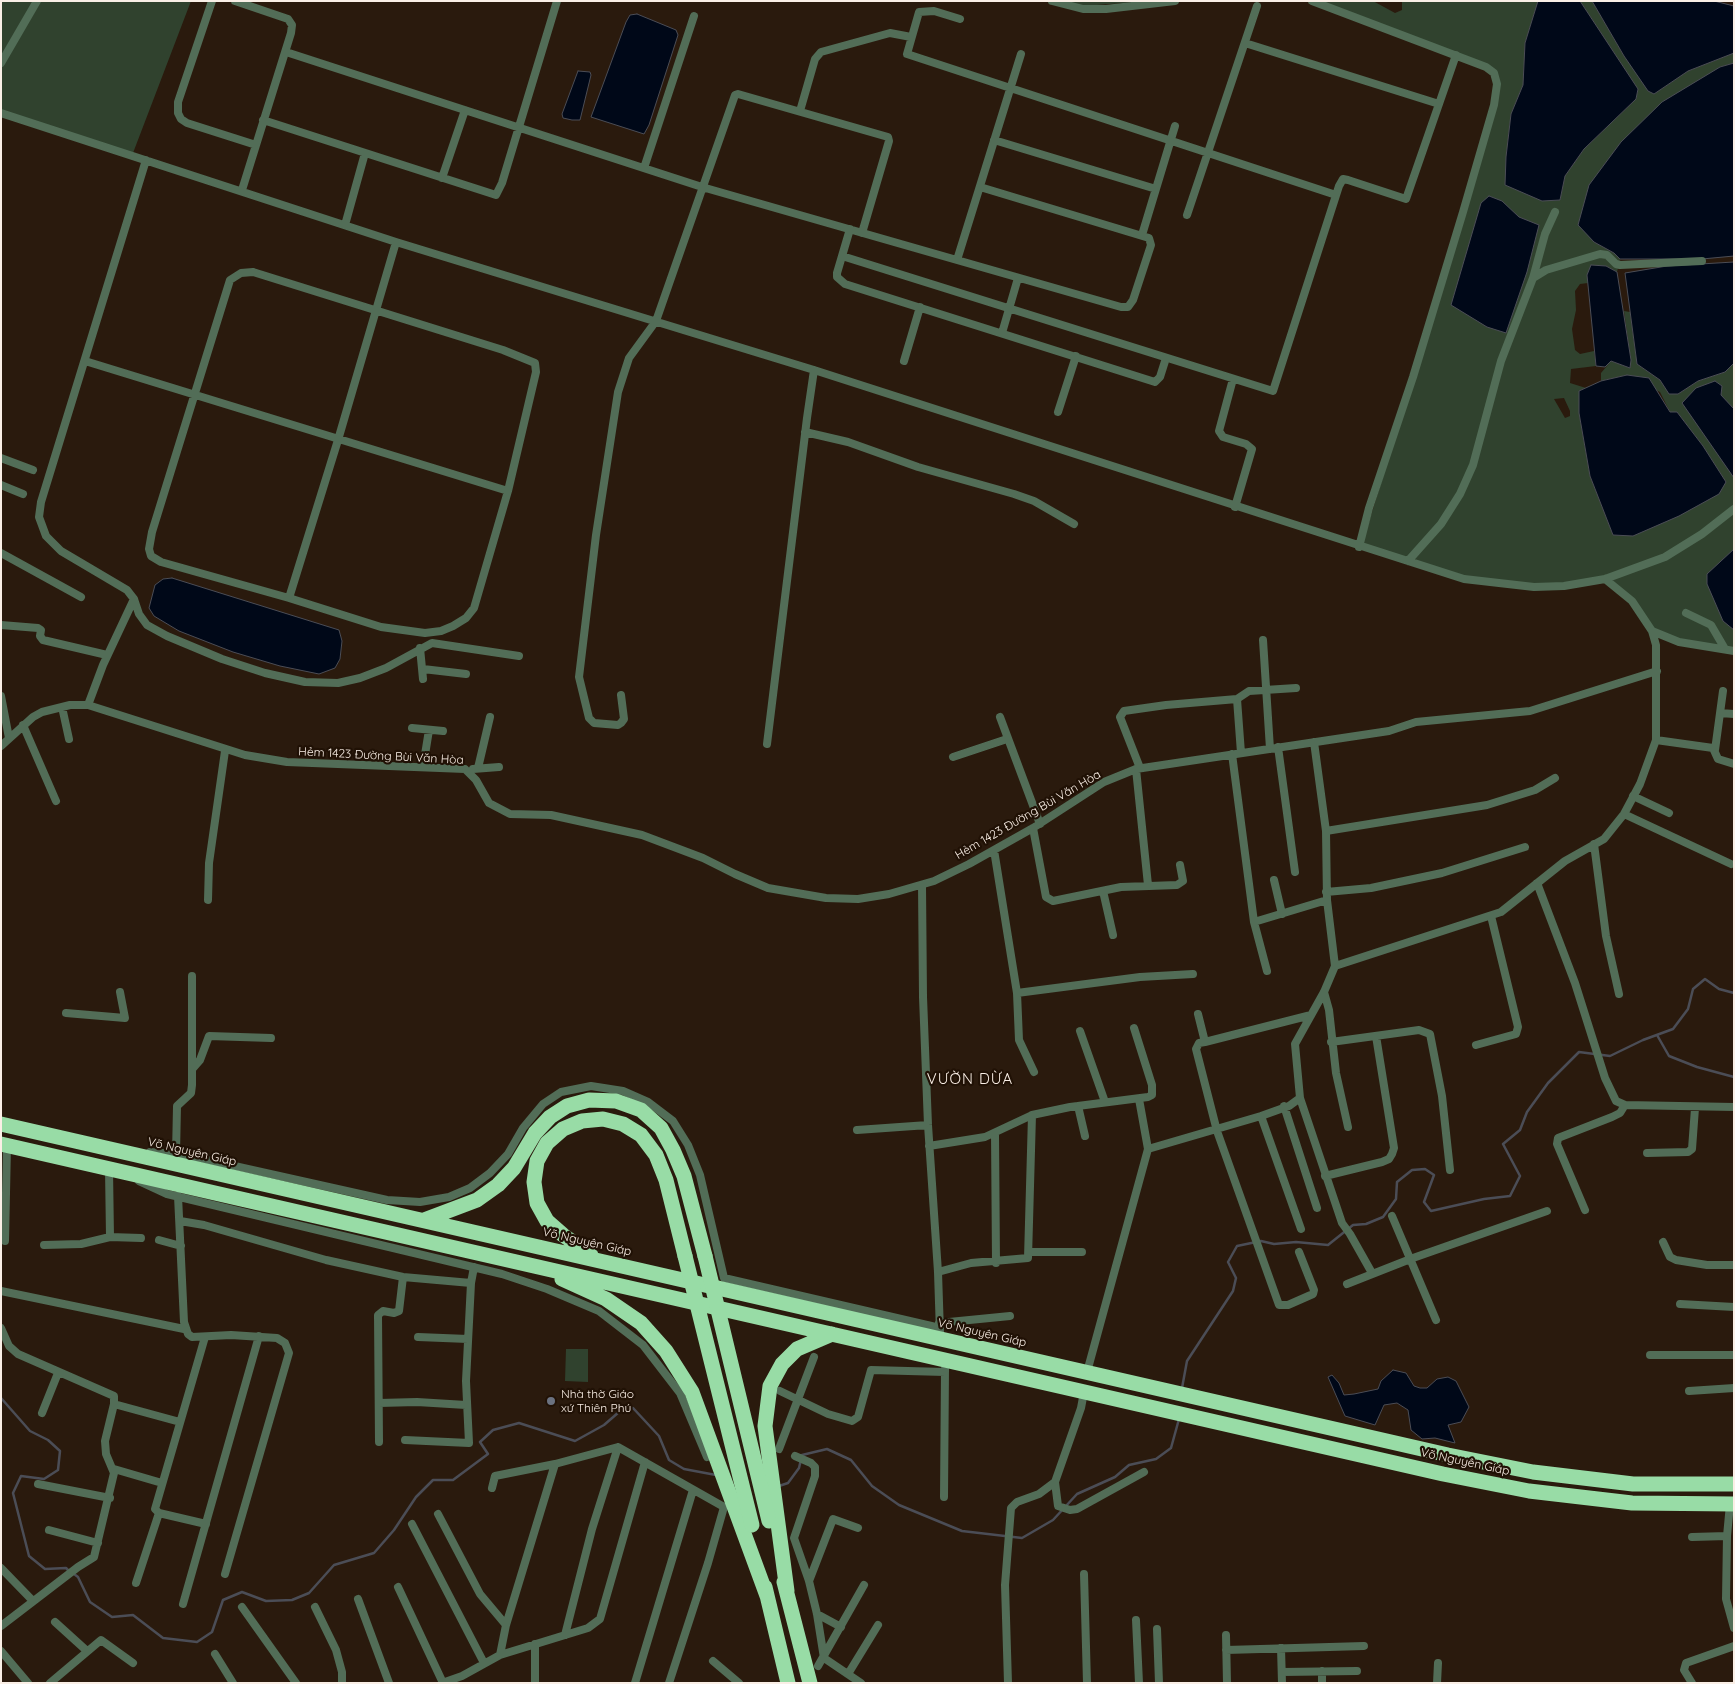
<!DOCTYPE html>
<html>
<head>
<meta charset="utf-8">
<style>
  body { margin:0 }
  #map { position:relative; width:1735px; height:1684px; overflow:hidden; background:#2a1a0d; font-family:Quicksand,sans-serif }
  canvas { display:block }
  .frame { position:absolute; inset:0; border:2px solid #faefe6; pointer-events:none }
</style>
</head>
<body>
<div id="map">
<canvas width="1735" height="1684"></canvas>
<div class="frame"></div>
</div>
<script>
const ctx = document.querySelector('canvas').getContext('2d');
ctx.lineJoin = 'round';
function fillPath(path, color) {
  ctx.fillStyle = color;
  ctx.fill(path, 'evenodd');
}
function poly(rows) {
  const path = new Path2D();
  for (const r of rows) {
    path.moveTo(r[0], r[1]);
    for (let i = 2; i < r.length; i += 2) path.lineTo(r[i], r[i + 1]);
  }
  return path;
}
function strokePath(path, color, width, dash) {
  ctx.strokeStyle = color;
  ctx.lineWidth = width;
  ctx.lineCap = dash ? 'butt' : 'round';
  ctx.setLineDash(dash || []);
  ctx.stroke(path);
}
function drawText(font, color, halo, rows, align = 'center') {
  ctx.font = font + ' Quicksand,sans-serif';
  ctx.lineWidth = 4.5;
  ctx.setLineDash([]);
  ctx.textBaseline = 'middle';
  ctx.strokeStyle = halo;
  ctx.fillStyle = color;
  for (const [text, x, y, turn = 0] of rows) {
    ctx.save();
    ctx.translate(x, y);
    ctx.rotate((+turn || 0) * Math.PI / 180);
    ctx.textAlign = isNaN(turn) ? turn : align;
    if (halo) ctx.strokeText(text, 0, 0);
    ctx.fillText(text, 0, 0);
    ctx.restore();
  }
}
const green = poly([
  [1,1,191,1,133,153,1,110],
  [1061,1,1149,1,1084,6],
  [1319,1,1373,1,1395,13,1402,10,1402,1,1538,1,1525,43,1523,85,1511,114,1506,157,1560,200,1565,176,1584,149,1636,99,1638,89,1580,1,1592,1,1624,56,1654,94,1688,71,1734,53,1734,63,1720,67,1594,242,1614,253,1620,259,1617,272,1606,266,1587,275,1588,283,1580,284,1575,291,1576,310,1572,329,1575,350,1580,354,1594,351,1596,366,1571,369,1570,383,1586,388,1579,391,1579,413,1590,476,1613,535,1726,482,1703,446,1677,412,1670,412,1660,392,1627,375,1601,381,1601,373,1611,361,1630,368,1631,360,1624,311,1630,312,1637,364,1660,380,1669,393,1678,394,1698,381,1725,372,1734,363,1734,505,1719,519,1664,555,1604,576,1563,584,1534,585,1466,577,1362,545,1497,105,1496,71],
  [1530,277,1530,290,1514,336,1510,334],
  [1564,398,1570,411,1570,416,1565,418,1554,399],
  [1734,513,1734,648,1680,639,1654,629,1610,580,1667,559],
  [566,1349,588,1349,588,1382,565,1381]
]);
const water = poly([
  [1538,1,1580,1,1638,89,1636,99,1584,149,1565,176,1560,200,1542,201,1505,185,1506,157,1511,114,1523,85,1525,43,1538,1],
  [1592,1,1714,1,1734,6,1734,53,1688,71,1654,94,1648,91,1624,56,1592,1],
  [637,14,676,30,678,35,649,125,644,134,591,117,626,22,630,15,637,14],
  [1734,63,1734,256,1702,259,1620,259,1614,253,1594,242,1578,225,1589,185,1621,142,1662,102,1720,67,1734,63],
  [578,71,590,72,591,75,580,120,572,120,563,118,562,114,578,71],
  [1489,196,1502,201,1519,217,1539,225,1527,272,1506,333,1487,327,1451,305,1481,203,1489,196],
  [1734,262,1734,363,1725,372,1698,381,1678,394,1669,394,1660,380,1637,364,1625,273,1667,266,1734,262],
  [1591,265,1606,266,1617,272,1631,360,1630,368,1611,361,1605,367,1596,366,1587,275,1591,265],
  [1627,375,1649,378,1670,412,1677,412,1703,446,1726,482,1719,494,1679,516,1633,536,1613,535,1590,476,1579,413,1579,391,1601,381,1627,375],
  [1715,381,1722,386,1721,395,1734,409,1734,478,1682,403,1696,388,1715,381],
  [1734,549,1734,630,1723,621,1707,584,1707,574,1734,549],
  [172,578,339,630,342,641,340,659,335,668,319,674,280,666,233,652,179,631,154,616,149,608,155,585,163,579,172,578],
  [1393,1370,1406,1373,1414,1386,1420,1388,1427,1388,1437,1379,1448,1377,1456,1381,1469,1407,1461,1422,1448,1425,1455,1443,1435,1438,1422,1439,1411,1430,1408,1410,1397,1403,1384,1405,1375,1425,1345,1416,1328,1377,1332,1375,1339,1383,1344,1395,1354,1394,1378,1389,1381,1381,1393,1370]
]);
const stream = poly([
  [1657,1035,1669,1056,1697,1067,1734,1077],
  [1182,1388,1187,1361,1233,1291,1236,1278,1228,1262,1237,1246,1261,1241,1274,1244,1296,1242,1328,1245,1353,1225,1366,1224,1383,1217,1396,1199,1397,1182,1412,1170,1425,1169,1434,1175,1424,1202,1431,1211,1484,1199,1510,1196,1520,1176,1503,1144,1520,1130,1527,1112,1548,1083,1579,1052,1610,1056,1643,1040,1673,1029,1688,1009,1693,989,1705,979,1719,989,1734,993],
  [1,1398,30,1431,48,1440,60,1451,58,1470,44,1479,21,1476,13,1493,29,1556,45,1569,66,1568,69,1571],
  [779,1486,788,1483,799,1468,802,1455,827,1449,851,1460,872,1486,899,1505,962,1531,1022,1538,1053,1520,1077,1494,1115,1477,1129,1465,1156,1459,1171,1448,1179,1419],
  [74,1574,78,1577,90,1602,112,1617,133,1615,163,1638,197,1642,212,1632,223,1600,242,1592,266,1601,292,1600,309,1593,334,1565,374,1553,394,1530,416,1497,433,1480,453,1480,488,1454,480,1442,493,1430,519,1423,575,1441,604,1425,619,1412,633,1408,659,1436,669,1460,684,1469,716,1475]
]);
const street = poly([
  [212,1,178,102,178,113,181,119,187,123,256,145],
  [235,1,288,19,292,25,291,33,242,190],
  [1052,1,1083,9,1106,9,1175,1],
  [1312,1,1486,67,1494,73,1497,84,1494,105,1463,212,1413,377,1369,508,1359,547],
  [960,19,934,11,919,12,907,54,1336,195],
  [1245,43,1439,104],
  [286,52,702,187,1121,307,1128,307,1133,300,1151,245,1149,238,980,187],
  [1,63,37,1],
  [800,111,815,59,821,52,890,33,911,37],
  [1,113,396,242,814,370,1464,579,1534,587,1564,586,1605,579,1665,557,1702,534,1734,509],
  [263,120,496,195,502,183,557,1],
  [994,140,1156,189],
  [146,160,41,502,39,517,46,536,61,551,127,590,134,599,139,614,147,625,167,636,222,659,265,673,305,682,338,683,360,678,386,668,432,643,519,656],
  [644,168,694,16],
  [442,178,465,110],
  [1187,215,1257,6],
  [345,225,365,153],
  [850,229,837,273,837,277,845,284,1155,382,1160,377,1166,358],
  [1142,235,1175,126],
  [842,256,1273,391,1339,186,1343,179,1348,180,1406,199,1456,55],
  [957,260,1021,54],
  [253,272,503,350,535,363,536,372,508,491,474,608,466,618,453,626,441,631,425,633,381,627,289,598,161,562,151,556,149,549,152,532,230,280,241,273,253,272],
  [1533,278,1545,234,1555,212],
  [1002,333,1018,278],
  [85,361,508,491],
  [904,361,920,307],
  [1233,379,1219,431,1223,437,1246,444,1252,449,1235,507],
  [1058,412,1076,356],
  [805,432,848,442,918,467,1014,494,1034,501,1074,524],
  [1,458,33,470],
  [1,485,23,494],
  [1,553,81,597],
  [1408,561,1441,524,1460,494,1473,465,1501,361,1533,278,1546,270,1600,254,1607,255,1616,264,1620,265,1702,261],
  [1605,579,1632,601,1652,631,1679,642,1734,651],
  [289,598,338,440,396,242],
  [1686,613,1711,625,1725,649],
  [1,625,38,628,41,630,40,636,43,640,107,655],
  [1263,640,1270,749],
  [420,648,423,679],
  [423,669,466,674],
  [621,695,624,719,621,723,618,725,594,723,589,718,579,677,596,535,618,392,629,358,656,321,735,95,738,94,888,137,889,141,862,233],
  [1,696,9,738],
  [1237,699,1241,753],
  [88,705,103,665,134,599],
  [62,707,69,739],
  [1720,713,1734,714],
  [1000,717,1040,824],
  [23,725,56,801],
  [412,728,443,731],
  [1656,740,1713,748,1718,759,1734,764],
  [767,744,807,418,814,370],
  [1,746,33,717,42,712,70,705,88,705,245,755,287,762,465,769,476,780,489,803,510,814,551,815,642,835,703,858,735,874,768,888,826,898,858,899,889,894,934,881,969,864,1033,828,1104,782,1136,769,1389,731,1416,722,1530,711,1657,671],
  [1278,747,1295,872],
  [1715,750,1723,691],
  [1232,754,1254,922,1267,971],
  [953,757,1007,739],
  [423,767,429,730],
  [478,768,490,717],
  [1140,768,1120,717,1124,711,1166,705,1237,699,1249,691,1296,688],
  [473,769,499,767],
  [1136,769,1148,885],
  [1633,796,1669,813],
  [1624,814,1731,864],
  [1033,828,1046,897,1053,901,1121,887,1177,885,1183,881,1180,865],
  [1326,831,1487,805,1535,790,1555,778],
  [1594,844,1606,936,1619,994],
  [994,850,1017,993,1140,977,1193,974],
  [1274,880,1282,914],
  [1537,883,1575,983,1605,1078,1616,1101,1625,1105,1734,1107],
  [922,885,923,997,928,1125,938,1272,940,1333],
  [1103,891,1113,935],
  [1326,892,1371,888,1442,873,1525,847],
  [208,900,209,863,225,751],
  [1254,922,1327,900],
  [1335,966,1501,912,1565,861,1604,839,1624,814,1640,784,1656,740,1656,645,1652,631],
  [1324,992,1329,1010,1336,1073,1348,1127],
  [1017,993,1019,1040,1034,1072],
  [66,1013,125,1018,120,992],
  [1198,1014,1205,1042,1311,1015],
  [1080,1031,1105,1102],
  [1205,1042,1199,1043,1196,1049,1217,1131,1279,1305,1288,1305,1313,1294,1314,1290,1299,1252],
  [1331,1042,1419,1030,1430,1034,1442,1096,1450,1170],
  [1476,1045,1516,1034,1518,1027,1491,916],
  [193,1068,200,1060,209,1036,271,1038],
  [1300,1098,1342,1223,1350,1234,1372,1273],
  [1139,1099,1148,1149],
  [1078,1106,1085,1136],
  [1284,1106,1317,1208],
  [1261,1116,1301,1229],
  [857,1130,928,1125],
  [995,1133,996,1263],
  [929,1146,985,1137,1032,1115,1070,1107,1148,1097,1152,1095,1152,1085,1134,1028],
  [150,1152,185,1155,387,1200,420,1202,449,1197,470,1188,490,1173,508,1154,523,1128,543,1104,561,1092,591,1086,623,1091,648,1102,673,1121,688,1145,700,1175,724,1278,940,1328],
  [1647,1153,1688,1152,1692,1149,1695,1108],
  [176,1154,177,1106,191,1093,192,1085,192,976],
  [109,1169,110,1237],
  [1325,1176,1382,1162,1389,1159,1392,1154,1394,1148,1376,1036],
  [139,1181,167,1194,502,1274,547,1289,599,1311,643,1345,680,1393,707,1457],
  [178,1196,184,1322,188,1334,192,1337,231,1335,277,1338,285,1343,289,1353,225,1574],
  [1585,1210,1557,1144,1558,1138,1612,1117,1620,1113,1625,1105],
  [1392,1216,1436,1320],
  [180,1221,204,1225,326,1260,403,1277,471,1283],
  [159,1240,181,1246],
  [5,1241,7,1146],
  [1663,1242,1670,1257,1676,1260,1707,1265,1734,1265],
  [44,1245,81,1244,110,1237,141,1238],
  [1029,1252,1082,1252],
  [938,1272,971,1263,1028,1258,1032,1115],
  [1347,1284,1413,1258,1547,1211],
  [1,1291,184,1329],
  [1680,1304,1734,1307],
  [939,1323,1010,1316],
  [1,1328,9,1346,18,1354,114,1396,114,1404,105,1441,106,1454,114,1473,94,1557,78,1567,1,1626],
  [205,1337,155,1509,159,1513,206,1524],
  [418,1337,468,1339],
  [1650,1355,1734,1355],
  [1087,1372,1148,1149,1261,1116,1289,1106,1300,1098,1295,1044,1324,992,1335,966,1327,900,1326,831,1314,742],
  [780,1391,828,1414,852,1421,858,1417,871,1370,945,1372],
  [1689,1391,1734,1388],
  [379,1403,417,1402,466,1405],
  [114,1404,180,1422],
  [42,1413,58,1373],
  [405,1440,469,1443,466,1381,471,1283,474,1267],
  [379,1442,378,1315,383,1311,394,1313,399,1311,403,1277],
  [779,1449,814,1357],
  [795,1456,811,1463,815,1467,815,1476,794,1538,809,1581,817,1614,824,1658,861,1683],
  [114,1469,162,1483],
  [1055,1482,1058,1506,1070,1510,1077,1509,1144,1472],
  [38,1484,110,1498],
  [492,1488,495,1476,555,1464,618,1447,724,1507,708,1563,669,1683],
  [944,1497,945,1369],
  [1730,1504,1727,1536,1726,1599,1734,1628],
  [438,1514,480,1594,506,1625],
  [412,1524,484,1663],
  [49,1530,98,1543],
  [1692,1537,1727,1536],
  [1,1568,33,1601],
  [1084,1574,1087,1683],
  [809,1581,833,1519,858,1528],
  [136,1583,159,1513],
  [398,1587,443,1683],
  [358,1599,389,1683],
  [183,1604,259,1336],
  [242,1607,296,1683],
  [315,1607,336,1650,342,1672,342,1683],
  [817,1614,841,1627],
  [1136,1620,1139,1683],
  [55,1622,87,1651],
  [1157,1629,1159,1683],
  [565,1635,592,1529,618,1447],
  [1226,1635,1227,1683],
  [1281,1648,1282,1683],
  [1226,1650,1364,1646],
  [1,1651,28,1683],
  [215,1654,233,1683],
  [500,1655,588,1628,600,1619,645,1462],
  [713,1661,739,1683],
  [818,1666,864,1585],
  [1322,1671,1322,1683],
  [1282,1672,1357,1671],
  [848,1674,878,1625],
  [50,1683,101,1640,133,1663],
  [442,1683,462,1676,500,1655,506,1625,555,1464],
  [535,1683,535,1644],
  [635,1683,693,1490],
  [1008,1683,1005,1585,1011,1508,1017,1502,1039,1494,1055,1482,1081,1408,1084,1392],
  [1437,1683,1438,1663],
  [1692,1683,1684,1670,1686,1663,1734,1646]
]);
const highway = poly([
  [1,1124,1448,1455,1533,1472,1633,1484,1734,1484],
  [1,1144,1443,1474,1529,1491,1632,1503,1734,1504],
  [424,1220,477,1200,498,1185,514,1168,535,1133,550,1117,567,1106,589,1100,616,1101,641,1110,661,1128,673,1150,684,1176,705,1256],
  [591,1255,563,1235,547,1221,537,1203,534,1182,537,1161,547,1143,563,1129,582,1121,603,1119,623,1124,641,1135,656,1155,666,1180,685,1256],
  [562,1279,606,1299,641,1323,666,1351,692,1392,767,1596],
  [784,1582,810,1683],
  [765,1587,788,1683],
  [787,1591,765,1426,770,1386,782,1364,797,1349,832,1334]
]);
const highwayBridge = poly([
  [685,1256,752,1525],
  [705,1256,769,1521]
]);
const markers = [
  [551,1401,5,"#6b7280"]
];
const streetNames = [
  ["Hẻm 1423 Đường Bùi Văn Hòa",381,756,3],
  ["Hẻm 1423 Đường Bùi Văn Hòa",1028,815,-30],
  ["Võ Nguyên Giáp",192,1152,13],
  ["Võ Nguyên Giáp",587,1242,13],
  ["Võ Nguyên Giáp",982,1333,13],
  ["Võ Nguyên Giáp",1465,1462,12]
];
const poiNames = [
  ["Nhà thờ Giáo",561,1394],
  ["xứ Thiên Phú",561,1408]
];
const quarterNames = [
  ["VƯỜN DỪA",970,1079]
];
fillPath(green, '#30422e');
fillPath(water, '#000818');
strokePath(water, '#4b4d56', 1);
strokePath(stream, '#4b4d56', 2.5);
strokePath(street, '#526d57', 8);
strokePath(highway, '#98dca6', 15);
strokePath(highwayBridge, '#98dca6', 15);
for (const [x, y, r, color] of markers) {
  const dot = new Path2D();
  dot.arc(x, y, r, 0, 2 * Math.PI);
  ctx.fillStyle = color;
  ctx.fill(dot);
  strokePath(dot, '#201105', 2);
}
drawText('12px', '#faefe6', '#201105', streetNames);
drawText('12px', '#faefe6', '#201105', poiNames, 'left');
ctx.letterSpacing = '1px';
drawText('15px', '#faefe6', '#201105', quarterNames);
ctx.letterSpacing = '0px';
</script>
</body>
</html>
